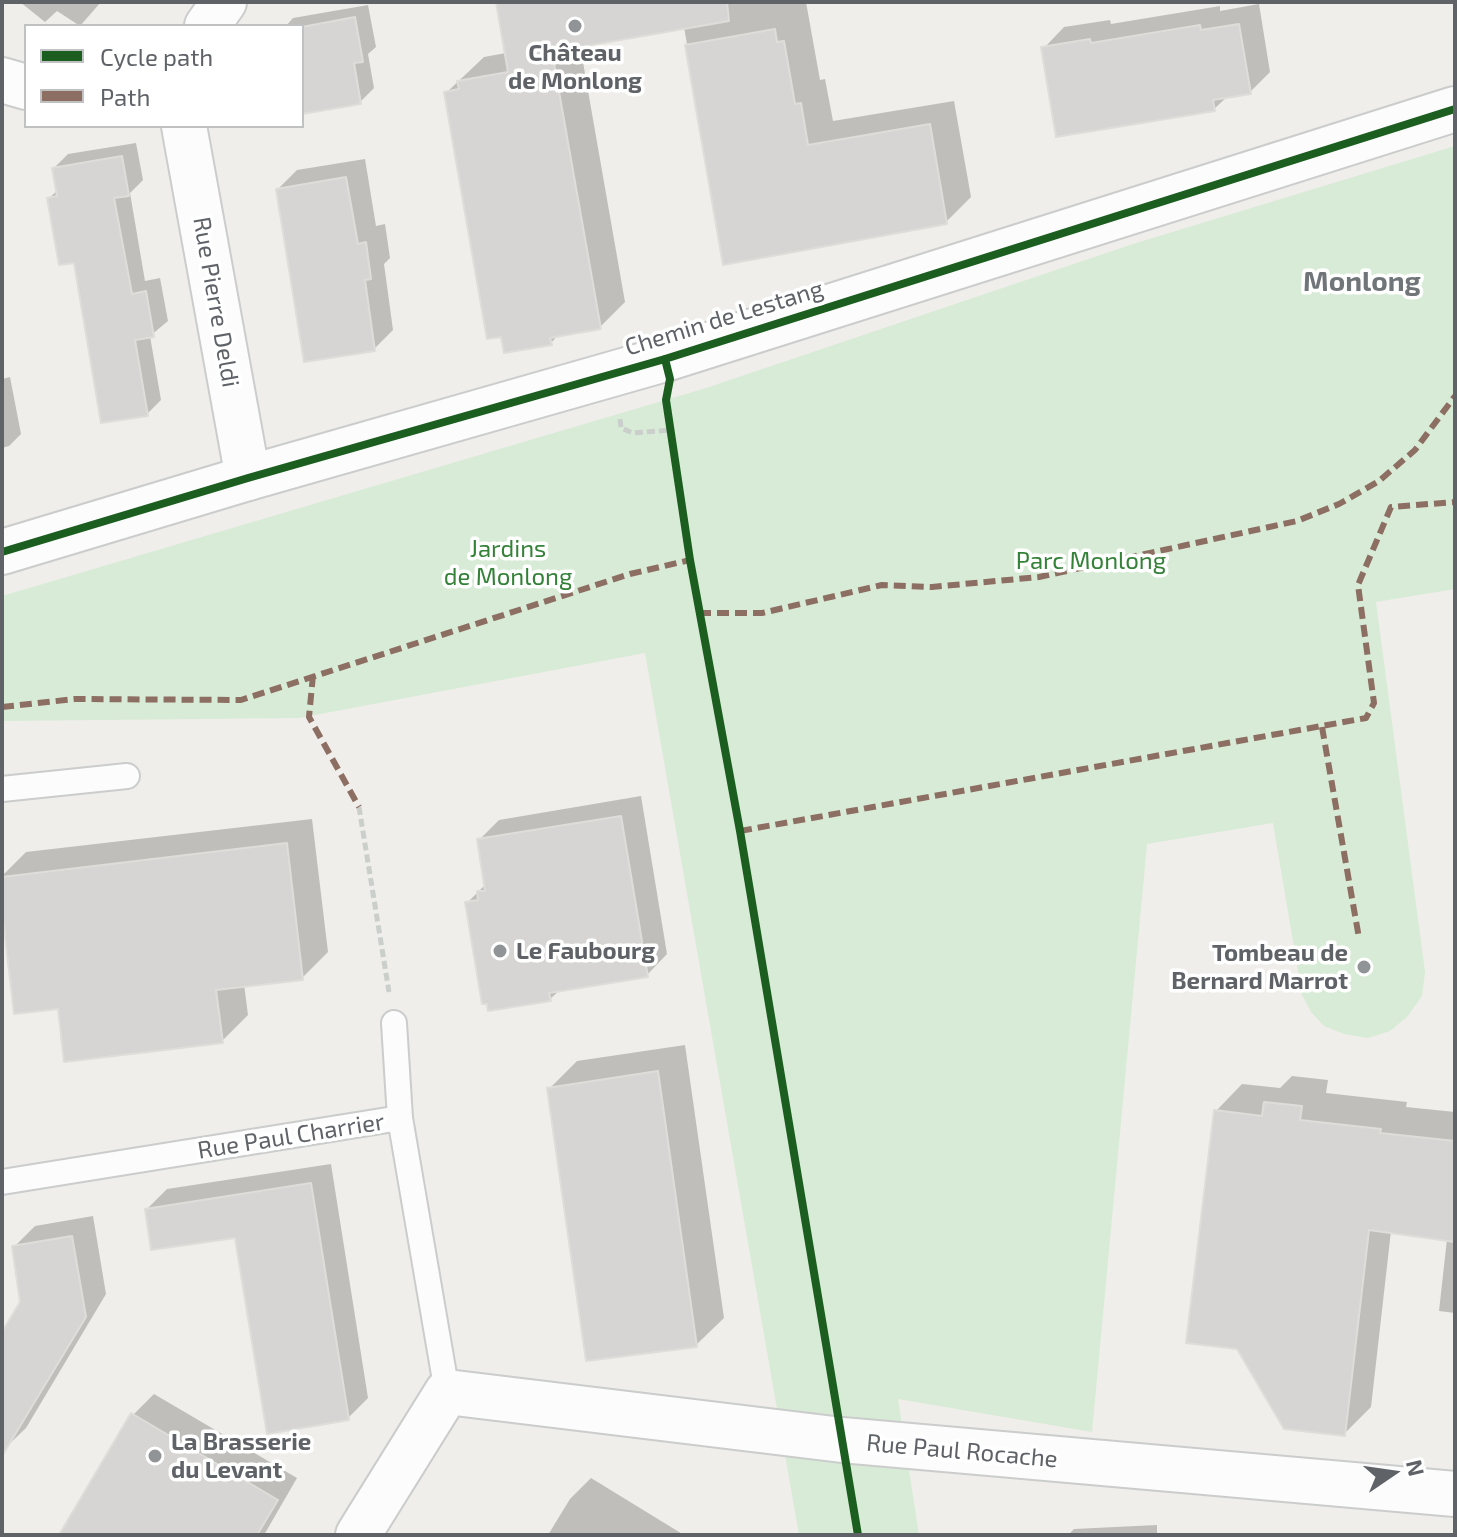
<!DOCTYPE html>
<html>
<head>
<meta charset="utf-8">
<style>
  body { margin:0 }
  #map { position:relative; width:1457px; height:1537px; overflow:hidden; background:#efeeea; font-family:"Exo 2",sans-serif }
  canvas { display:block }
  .frame { position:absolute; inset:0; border:4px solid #5f6368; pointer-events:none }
  .legend { position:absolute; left:24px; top:24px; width:280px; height:104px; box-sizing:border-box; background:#fff; border:2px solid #bfc1c3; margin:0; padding:10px 14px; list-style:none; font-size:24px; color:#5f6368 }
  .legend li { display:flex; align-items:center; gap:16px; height:40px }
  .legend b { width:40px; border:2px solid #bfc1c3 }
  .north { position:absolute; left:1353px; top:1433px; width:80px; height:80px; -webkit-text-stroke:6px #fff; paint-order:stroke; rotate:77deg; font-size:22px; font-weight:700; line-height:32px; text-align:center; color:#5f6368 }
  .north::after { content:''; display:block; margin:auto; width:28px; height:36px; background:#5f6368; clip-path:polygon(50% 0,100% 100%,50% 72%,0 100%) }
</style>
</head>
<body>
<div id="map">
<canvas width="1457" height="1537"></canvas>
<div class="frame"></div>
<ul class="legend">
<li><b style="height:10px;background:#1b5e20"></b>Cycle path</li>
<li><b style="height:10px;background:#8d6e63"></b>Path</li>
</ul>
<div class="north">N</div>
</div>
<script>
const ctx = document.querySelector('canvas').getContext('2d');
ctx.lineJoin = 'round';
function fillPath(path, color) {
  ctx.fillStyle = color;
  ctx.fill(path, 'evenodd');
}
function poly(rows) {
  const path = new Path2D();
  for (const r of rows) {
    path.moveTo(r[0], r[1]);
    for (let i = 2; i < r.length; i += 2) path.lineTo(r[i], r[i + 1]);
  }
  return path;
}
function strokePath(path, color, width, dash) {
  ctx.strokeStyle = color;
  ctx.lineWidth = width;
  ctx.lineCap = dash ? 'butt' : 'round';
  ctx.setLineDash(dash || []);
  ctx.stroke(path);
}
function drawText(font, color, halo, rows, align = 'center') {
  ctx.font = font + ' "Exo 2",sans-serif';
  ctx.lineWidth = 7;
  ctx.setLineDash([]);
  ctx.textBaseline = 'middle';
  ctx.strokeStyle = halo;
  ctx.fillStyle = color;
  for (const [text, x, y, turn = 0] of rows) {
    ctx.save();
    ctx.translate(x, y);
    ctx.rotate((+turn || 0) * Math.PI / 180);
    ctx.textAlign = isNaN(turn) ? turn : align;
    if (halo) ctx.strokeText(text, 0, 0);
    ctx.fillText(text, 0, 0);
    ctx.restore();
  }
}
const green = poly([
  [1455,146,1455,589,1376,602,1425,972,1422,996,1407,1017,1390,1031,1368,1038,1344,1034,1324,1026,1311,1012,1302,995,1273,823,1147,844,1092,1432,898,1399,919,1535,799,1535,645,653,299,718,2,721,2,596,706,388,1133,244]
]);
const shadow = poly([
  [20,2,101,2,80,26,57,11,45,22],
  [498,2,806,2,820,80,825,79,833,121,954,101,971,197,946,222,725,263,684,27,580,45,625,302,600,327,559,334,551,343,446,93,484,57,506,53],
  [1259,4,1270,72,1250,92,1228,96,1214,109,1044,48,1064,27,1110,20,1111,24,1220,6,1220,11],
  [368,5,376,47,368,54,374,88,360,102,302,112,302,26,286,26,293,18],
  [136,143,143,180,130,193,145,281,160,278,168,321,150,336,161,400,147,414,49,198,58,190,54,168,68,154],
  [365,159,376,226,385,224,390,258,384,264,393,330,374,349,278,189,297,170],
  [10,377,21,434,9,446,2,448,2,379],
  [641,796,667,954,647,975,561,989,550,999,467,903,486,884,479,840,499,820],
  [312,819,328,952,302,978,244,984,248,1015,222,1041,59,1007,2,893,2,876,26,852],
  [685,1045,724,1318,696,1345,550,1088,577,1061],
  [1292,1076,1328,1080,1326,1093,1407,1102,1406,1107,1455,1112,1455,1313,1439,1311,1447,1239,1391,1231,1371,1407,1344,1434,1216,1111,1242,1084,1280,1088],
  [331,1164,368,1398,348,1418,236,1235,147,1209,167,1189],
  [93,1216,106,1294,26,1428,4,1449,2,1448,2,1336,22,1302,14,1247,35,1226],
  [154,1394,297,1478,264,1535,84,1535,133,1415],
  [591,1478,684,1535,548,1535,570,1499],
  [1157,1525,1157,1535,1068,1535,1074,1529]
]);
const building = poly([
  [496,2,727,2,729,21,552,52,601,329,550,338,552,345,504,353,501,337,487,339,444,92,459,89,457,81,508,72,496,2],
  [355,17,363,62,354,63,361,104,302,114,302,27,355,17],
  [1239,24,1251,94,1213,100,1215,111,1056,137,1041,47,1090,39,1091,43,1200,25,1201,30,1239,24],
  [775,29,777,42,784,41,795,104,801,103,808,145,930,124,947,224,723,265,685,45,775,29],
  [122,156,129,196,114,198,132,294,146,291,154,337,135,340,148,416,101,423,74,263,59,265,47,198,57,196,52,168,122,156],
  [346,177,358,244,366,242,371,279,365,280,375,351,304,362,276,189,346,177],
  [621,816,648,977,549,993,551,1001,488,1011,487,1004,482,1004,465,902,478,900,477,891,485,891,477,839,621,816],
  [287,843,303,980,216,990,223,1043,64,1062,58,1009,14,1014,2,910,2,877,287,843],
  [658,1071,697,1347,586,1361,547,1088,658,1071],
  [1264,1102,1302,1106,1300,1120,1381,1129,1380,1133,1455,1141,1455,1242,1369,1230,1345,1436,1284,1429,1237,1349,1186,1343,1214,1110,1262,1116,1264,1102],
  [311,1183,349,1420,267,1434,235,1238,151,1250,145,1209,311,1183],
  [72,1236,86,1317,2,1456,2,1332,20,1302,12,1246,72,1236],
  [131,1413,278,1500,257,1535,59,1535,131,1413]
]);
const path = poly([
  [620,419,621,428,633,433,670,430],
  [359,807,389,992]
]);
const service = poly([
  [2,789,127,776],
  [394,1023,400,1118,447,1392],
  [2,1182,400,1118]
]);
const minor = poly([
  [207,26,224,2],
  [2,80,26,87],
  [184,126,248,478],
  [358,1535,447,1392,842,1440,1455,1494]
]);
const tertiary = poly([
  [2,552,248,478,665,359,1455,109]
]);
const quiet = poly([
  [699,613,762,613,882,585,932,587,1039,577,1297,521,1339,504,1379,481,1415,450,1455,396],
  [313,675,309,717,359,807],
  [2,707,75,699,241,700,630,574,690,560],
  [1322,727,1359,938],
  [740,831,1366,718,1374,703,1358,585,1391,507,1455,502]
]);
const cycleway = poly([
  [665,359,670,379,666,400,690,560,740,831,858,1535],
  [2,552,248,478,665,359,1455,109]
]);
const markers = [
  [575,26,8,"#919496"],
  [500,951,8,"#919496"],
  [1364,967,8,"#919496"],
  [155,1456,8,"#919496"]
];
const poiNames = [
  ["Château",575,53,"center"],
  ["de Monlong",575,81,"center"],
  ["Le Faubourg",516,951],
  ["Tombeau de",1348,953,"right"],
  ["Bernard Marrot",1348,981,"right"],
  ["La Brasserie",171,1442],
  ["du Levant",171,1470]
];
const streetNames = [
  ["Rue Pierre Deldi",216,302,80],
  ["Chemin de Lestang",724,318,-17],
  ["Rue Paul Charrier",291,1136,-9],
  ["Rue Paul Rocache",962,1451,5]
];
const parkNames = [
  ["Jardins",508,549],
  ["de Monlong",508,577],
  ["Parc Monlong",1091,561]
];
const quarterNames = [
  ["Monlong",1362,282]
];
fillPath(green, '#d8ebd6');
fillPath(shadow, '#0003');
fillPath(building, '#d6d5d3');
strokePath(building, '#deddd9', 2);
strokePath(service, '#cbcccc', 28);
strokePath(minor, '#cbcccc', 48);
strokePath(tertiary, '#cbcccc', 48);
strokePath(path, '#cacfcc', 5, [8, 4]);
strokePath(service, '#fdfcfc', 24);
strokePath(minor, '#fdfcfc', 44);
strokePath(tertiary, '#fdfcfc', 44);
strokePath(quiet, '#8d6e63', 6, [12, 6]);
strokePath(cycleway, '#1b5e20', 8);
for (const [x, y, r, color] of markers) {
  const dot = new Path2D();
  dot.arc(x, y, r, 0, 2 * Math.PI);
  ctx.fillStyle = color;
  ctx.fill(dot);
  strokePath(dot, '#fff', 3);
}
drawText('bold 24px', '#5f6368', '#fff', poiNames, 'left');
drawText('24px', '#5f6368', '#fff', streetNames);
drawText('24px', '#348238', '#fff', parkNames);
drawText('bold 28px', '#70757a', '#fff', quarterNames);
</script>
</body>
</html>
